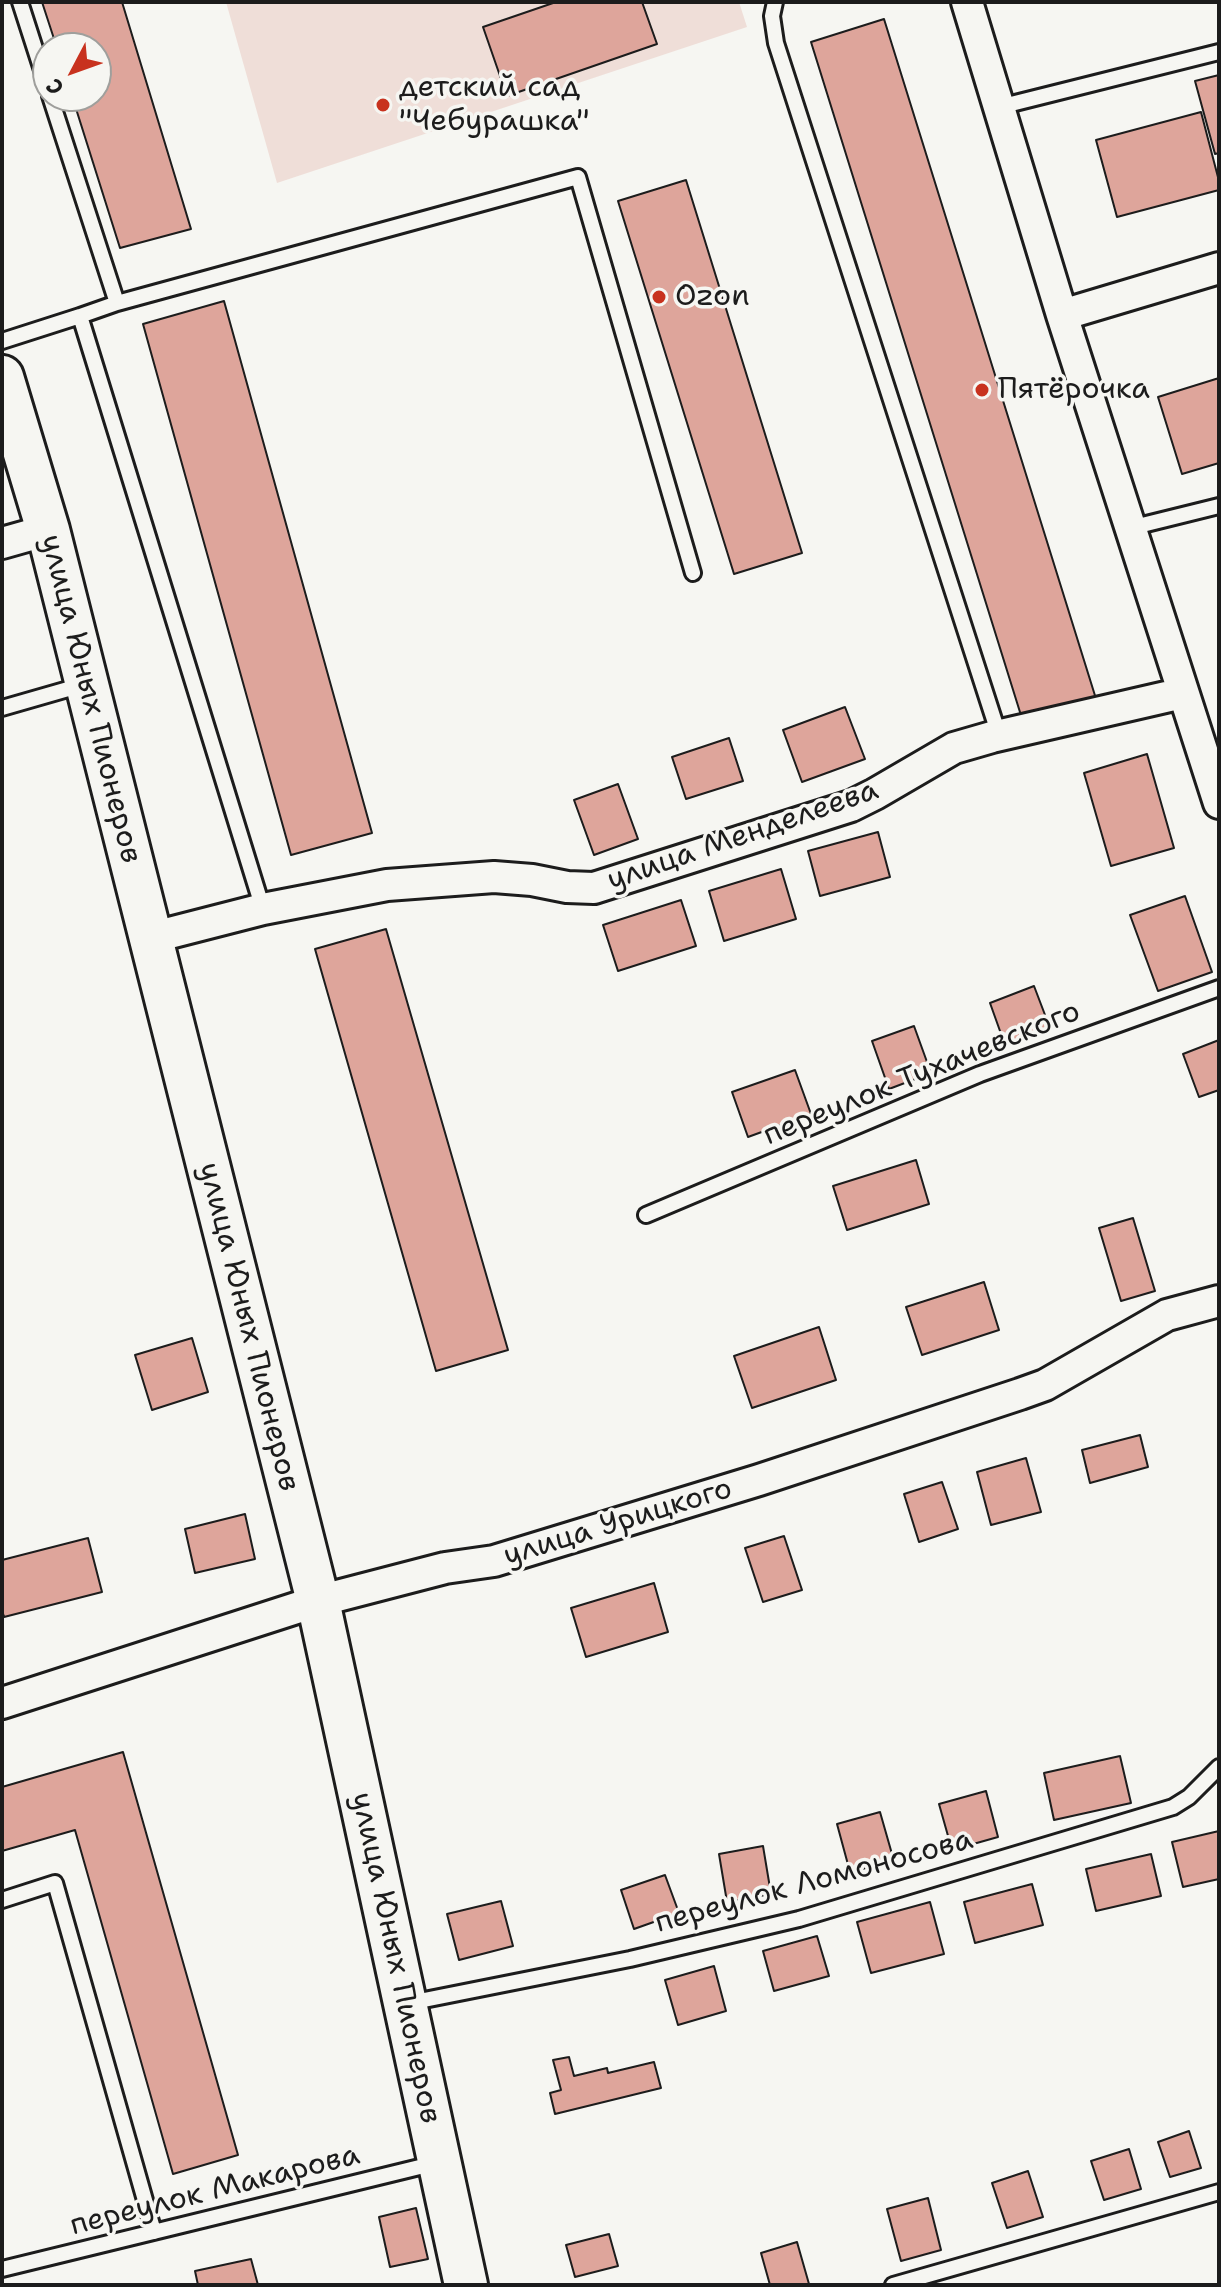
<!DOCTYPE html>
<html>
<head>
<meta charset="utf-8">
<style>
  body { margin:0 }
  #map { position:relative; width:1221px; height:2287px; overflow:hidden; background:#f6f6f2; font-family:"Shantell Sans",sans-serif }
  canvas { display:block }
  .frame { position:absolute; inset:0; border:4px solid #1c1c1c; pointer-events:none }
  .north { position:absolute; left:32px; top:32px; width:80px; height:80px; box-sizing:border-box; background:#f6f6f2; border:2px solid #9f9f9c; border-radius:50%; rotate:229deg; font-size:22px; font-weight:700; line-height:32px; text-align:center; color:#1c1c1c }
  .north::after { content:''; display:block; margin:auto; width:28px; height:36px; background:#c8321e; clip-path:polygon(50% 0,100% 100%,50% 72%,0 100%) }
</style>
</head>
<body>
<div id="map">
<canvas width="1221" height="2287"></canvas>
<div class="frame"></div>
<div class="north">С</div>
</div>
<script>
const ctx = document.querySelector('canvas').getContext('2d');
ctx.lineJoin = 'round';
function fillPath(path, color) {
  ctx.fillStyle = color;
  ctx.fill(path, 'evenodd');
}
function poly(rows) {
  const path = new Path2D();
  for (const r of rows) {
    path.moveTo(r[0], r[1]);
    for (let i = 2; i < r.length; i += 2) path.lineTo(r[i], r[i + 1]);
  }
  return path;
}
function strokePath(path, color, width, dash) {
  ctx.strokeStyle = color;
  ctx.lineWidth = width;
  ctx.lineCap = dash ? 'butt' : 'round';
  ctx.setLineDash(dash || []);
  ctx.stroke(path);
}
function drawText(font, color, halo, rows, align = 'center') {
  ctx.font = font + ' "Shantell Sans",sans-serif';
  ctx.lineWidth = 7;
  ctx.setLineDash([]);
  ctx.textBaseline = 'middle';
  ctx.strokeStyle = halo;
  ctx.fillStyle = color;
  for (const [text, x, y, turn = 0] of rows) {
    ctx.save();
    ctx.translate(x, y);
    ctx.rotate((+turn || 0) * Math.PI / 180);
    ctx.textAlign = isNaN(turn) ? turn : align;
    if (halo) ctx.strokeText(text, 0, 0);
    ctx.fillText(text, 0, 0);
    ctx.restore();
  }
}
const built = poly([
  [226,2,739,2,747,27,277,183]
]);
const building = poly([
  [42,2,122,2,191,229,120,248,72,96,96,96,96,48,57,48,42,2],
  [556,2,642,2,657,44,507,96,483,27,556,2],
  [884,19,1097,702,1024,725,811,42,884,19],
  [1219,75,1219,153,1215,154,1195,81,1219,75],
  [1201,112,1219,181,1219,190,1117,217,1096,140,1201,112],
  [686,180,802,553,734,574,618,201,686,180],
  [224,301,372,833,291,855,143,324,224,301],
  [1219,378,1219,463,1182,474,1158,397,1219,378],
  [845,707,865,759,802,782,783,730,845,707],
  [729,738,743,781,686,799,672,757,729,738],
  [1147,754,1174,848,1111,866,1084,773,1147,754],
  [618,784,638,839,594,855,574,800,618,784],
  [878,832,890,877,820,896,808,851,878,832],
  [781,869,796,919,724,941,709,891,781,869],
  [1185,896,1212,972,1158,991,1130,915,1185,896],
  [681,900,696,946,618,971,603,925,681,900],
  [386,929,508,1350,436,1371,315,949,386,929],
  [1034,986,1050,1028,1005,1045,990,1003,1034,986],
  [914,1026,931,1073,889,1089,872,1041,914,1026],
  [1219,1040,1219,1090,1199,1097,1183,1054,1219,1040],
  [795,1070,811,1114,748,1137,732,1092,795,1070],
  [916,1160,929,1204,847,1230,833,1186,916,1160],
  [1133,1218,1155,1291,1121,1301,1099,1228,1133,1218],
  [984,1282,999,1330,922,1355,906,1307,984,1282],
  [819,1327,836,1380,752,1408,734,1356,819,1327],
  [192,1338,208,1392,152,1410,135,1355,192,1338],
  [1140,1435,1148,1467,1090,1483,1082,1450,1140,1435],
  [1026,1458,1041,1512,991,1525,977,1472,1026,1458],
  [942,1482,958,1529,919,1542,904,1494,942,1482],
  [245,1514,255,1559,195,1573,185,1529,245,1514],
  [784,1536,802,1590,763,1602,745,1548,784,1536],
  [88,1538,102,1592,4,1617,2,1610,2,1560,88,1538],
  [654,1583,668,1632,586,1657,571,1608,654,1583],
  [123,1752,238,2155,173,2174,75,1830,2,1851,2,1787,123,1752],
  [1120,1756,1131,1803,1054,1820,1044,1773,1120,1756],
  [986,1791,998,1837,952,1850,939,1804,986,1791],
  [880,1812,894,1861,850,1872,837,1824,880,1812],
  [1219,1831,1219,1879,1183,1887,1172,1842,1219,1831],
  [763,1846,771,1894,727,1902,719,1854,763,1846],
  [1151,1854,1161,1896,1096,1911,1086,1869,1151,1854],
  [665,1875,679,1913,634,1929,621,1890,665,1875],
  [1032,1884,1043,1925,975,1943,964,1902,1032,1884],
  [501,1901,513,1946,459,1960,447,1914,501,1901],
  [930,1902,944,1954,871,1973,857,1922,930,1902],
  [817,1936,829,1976,774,1991,763,1951,817,1936],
  [714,1966,726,2011,678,2025,665,1980,714,1966],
  [569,2057,574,2076,607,2068,608,2073,654,2062,661,2088,555,2114,550,2093,561,2090,553,2060,569,2057],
  [1189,2131,1201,2168,1170,2177,1158,2142,1189,2131],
  [1129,2149,1141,2189,1104,2200,1091,2161,1129,2149],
  [1028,2171,1043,2217,1007,2228,992,2183,1028,2171],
  [928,2198,941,2250,901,2261,887,2209,928,2198],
  [416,2208,428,2259,390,2267,379,2217,416,2208],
  [609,2234,618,2266,575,2277,566,2245,609,2234],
  [797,2242,809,2284,770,2285,761,2253,797,2242],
  [251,2259,258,2285,198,2285,195,2271,251,2259]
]);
const service = poly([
  [20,2,48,89],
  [775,2,772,16,776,43,999,735],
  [50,96,117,303,80,316],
  [999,107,1219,52],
  [117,303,578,177,693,573],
  [2,341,80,316,263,909],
  [1130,528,1219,506],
  [2,708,82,685],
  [646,1215,980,1074,1219,988],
  [2,1900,55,1883,154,2232],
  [409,2003,630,1959,799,1919,1173,1807,1189,1797,1219,1767],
  [2,2269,436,2163],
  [893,2285,1219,2192]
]);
const minor = poly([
  [967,2,1062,315,1219,803],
  [1062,315,1219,268],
  [2,543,48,530],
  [150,938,263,909,387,885,494,877,532,880,567,887,594,888,851,806,875,794,954,748,992,737,1183,693],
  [2,1703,318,1601,445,1568,494,1561,759,1480,1020,1394,1045,1385,1167,1315,1219,1301]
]);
const secondary = poly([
  [2,377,48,530,318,1601,466,2285]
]);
const markers = [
  [383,105,8,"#c8321e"],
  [659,297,8,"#c8321e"],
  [982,390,8,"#c8321e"]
];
const poiNames = [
  ["детский сад",399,88],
  ["\"Чебурашка\"",399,122],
  ["Ozon",675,297],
  ["Пятёрочка",998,390]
];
const streetNames = [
  ["улица Юных Пионеров",90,699,76],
  ["улица Менделеева",743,836,-19],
  ["переулок Тухачевского",922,1074,-22],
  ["улица Юных Пионеров",248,1327,76],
  ["улица Урицкого",618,1523,-17],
  ["переулок Ломоносова",814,1882,-15],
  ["улица Юных Пионеров",395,1958,78],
  ["переулок Макарова",215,2191,-14]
];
fillPath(built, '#efded8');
fillPath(building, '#dea59b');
strokePath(building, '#1c1c1c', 2);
strokePath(service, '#1c1c1c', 20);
strokePath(minor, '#1c1c1c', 36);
strokePath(secondary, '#1c1c1c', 48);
strokePath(service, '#f6f6f2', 14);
strokePath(minor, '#f6f6f2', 30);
strokePath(secondary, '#f6f6f2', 42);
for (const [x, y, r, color] of markers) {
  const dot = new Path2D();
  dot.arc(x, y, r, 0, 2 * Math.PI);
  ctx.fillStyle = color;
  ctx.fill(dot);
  strokePath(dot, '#f6f6f2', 3);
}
drawText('30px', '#1c1c1c', '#f6f6f2', poiNames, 'left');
drawText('30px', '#1c1c1c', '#f6f6f2', streetNames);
</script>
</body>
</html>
